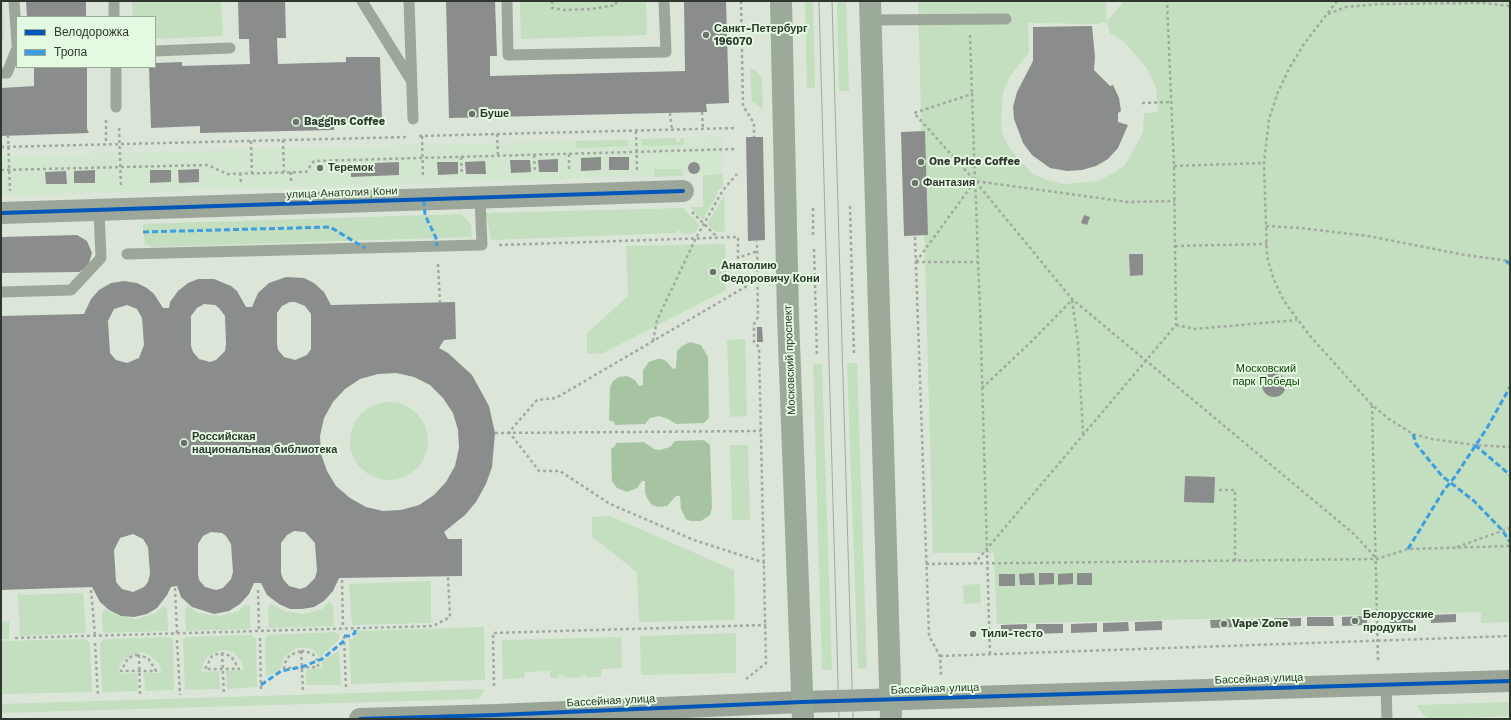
<!DOCTYPE html>
<html>
<head>
<meta charset="utf-8">
<style>
  body { margin:0 }
  #map { position:relative; width:1511px; height:720px; overflow:hidden; background:#dbe6d9; font-family:"Work Sans",sans-serif }
  canvas { display:block }
  .frame { position:absolute; inset:0; border:2px solid #2f372e; pointer-events:none }
  .legend { position:absolute; left:16px; top:16px; width:140px; height:52px; box-sizing:border-box; background:#e4f9e1; border:1px solid #9cab99; margin:0; padding:5px 7px; list-style:none; font-size:12px; color:#2f372e }
  .legend li { display:flex; align-items:center; gap:8px; height:20px }
  .legend b { width:20px; border:1px solid #9cab99 }
</style>
</head>
<body>
<div id="map">
<canvas width="1511" height="720"></canvas>
<div class="frame"></div>
<ul class="legend">
<li><b style="height:5px;background:#0057b8"></b>Велодорожка</li>
<li><b style="height:5px;background:#3d9ee1"></b>Тропа</li>
</ul>
</div>
<script>
const ctx = document.querySelector('canvas').getContext('2d');
ctx.lineJoin = 'round';
function fillPath(path, color) {
  ctx.fillStyle = color;
  ctx.fill(path, 'evenodd');
}
function poly(rows) {
  const path = new Path2D();
  for (const r of rows) {
    if (r.length === 3) {
      path.moveTo(r[0] + r[2], r[1]);
      path.arc(r[0], r[1], r[2], 0, 2 * Math.PI);
      continue;
    }
    path.moveTo(r[0], r[1]);
    for (let i = 2; i < r.length; i += 2) path.lineTo(r[i], r[i + 1]);
  }
  return path;
}
function strokePath(path, color, width, dash) {
  ctx.strokeStyle = color;
  ctx.lineWidth = width;
  ctx.lineCap = dash ? 'butt' : 'round';
  ctx.setLineDash(dash || []);
  ctx.stroke(path);
}
function drawText(font, color, halo, rows, align = 'center') {
  ctx.font = font + ' "Work Sans",sans-serif';
  ctx.lineWidth = 4;
  ctx.setLineDash([]);
  ctx.textBaseline = 'middle';
  ctx.strokeStyle = halo;
  ctx.fillStyle = color;
  for (const [text, x, y, turn = 0] of rows) {
    ctx.save();
    ctx.translate(x, y);
    ctx.rotate((+turn || 0) * Math.PI / 180);
    ctx.textAlign = isNaN(turn) ? turn : align;
    if (halo) ctx.strokeText(text, 0, 0);
    ctx.fillText(text, 0, 0);
    ctx.restore();
  }
}
const built = poly([
  [722,137,723,174,1,196,1,156,676,138,676,142,680,142,680,138]
]);
const green = poly([
  [1,1,3,1,4,38,1,47],
  [132,1,221,1,223,36,155,39,155,17,133,17],
  [520,1,646,1,647,35,521,39],
  [805,1,813,1,815,88,807,88],
  [837,1,846,1,849,91,839,91],
  [918,1,1106,1,1107,21,1124,1,1510,1,1510,622,1481,623,1481,612,997,624,994,553,933,553],
  [1107,22,1110,33,1124,42,1147,68,1156,88,1158,112,1144,113,1143,133,1125,165,1112,174,1097,181,1065,184,1050,181,1034,175,1020,161,1007,144,1002,132,1001,118,1003,92,1010,76,1029,53,1028,23,1097,24],
  [750,69,754,69,762,78,763,110,755,103,752,103],
  [676,138,676,142,680,142,680,138,684,138,684,145,642,146,641,139],
  [628,140,628,146,577,148,576,141],
  [654,169,682,169,683,176,654,177],
  [723,174,723,185,720,190,718,189,717,192,718,193,703,220,690,207,703,207,703,175],
  [724,196,725,232,716,232,707,224],
  [683,208,700,225,695,233,681,234,680,231,677,231,676,233,491,240,486,213],
  [461,214,471,224,472,237,153,247,145,244,143,232,143,224],
  [725,244,726,290,603,353,587,354,587,333,628,296,626,246],
  [745,339,747,416,730,417,727,340],
  [847,363,857,363,867,668,858,669],
  [813,364,822,364,832,670,822,670],
  [389,441,39],
  [730,445,748,445,750,520,732,520],
  [610,516,734,570,735,620,639,622,637,572,592,537,592,517],
  [431,581,431,623,352,625,349,584],
  [980,584,981,603,964,604,963,585],
  [18,592,20,595,83,593,86,633,20,636],
  [329,602,333,605,334,626,269,628,268,607,271,604,286,612,305,614,322,609],
  [246,604,250,607,250,629,186,631,185,611,188,606,198,613,219,616,239,611],
  [163,606,167,609,168,631,103,633,102,613,105,609,116,615,136,619,156,613],
  [9,621,9,639,1,639,1,622],
  [484,627,485,680,351,684,349,639,353,639,357,634,357,631],
  [335,632,339,635,339,639,320,658,314,650,308,648,296,648,284,657,281,669,266,677,265,638,268,635],
  [736,633,736,673,641,675,640,636],
  [251,635,256,638,257,687,227,689,226,671,243,670,243,668,241,661,233,652,223,650,209,655,205,660,201,670,202,672,219,671,220,689,185,690,183,640,186,637],
  [169,637,173,640,174,690,145,691,144,673,161,673,161,671,159,664,150,655,141,652,127,658,122,662,119,669,119,674,137,673,138,691,102,692,100,643,104,639],
  [621,637,622,668,601,669,601,677,586,677,586,675,583,675,583,677,564,678,563,675,559,675,559,678,550,678,550,671,525,672,524,678,503,679,502,640],
  [85,639,90,643,92,692,1,694,1,641],
  [339,651,341,685,306,685,306,672,308,669,322,668,322,661],
  [484,689,482,696,477,699,1,713,1,704],
  [1510,702,1510,716,1433,719,1424,716,1417,705]
]);
const water = poly([
  [690,342,701,345,708,357,709,418,704,423,676,424,668,419,659,416,650,418,645,424,615,425,614,422,609,420,610,387,613,381,619,377,627,376,635,380,639,386,643,385,643,370,649,362,657,359,662,359,666,361,673,369,676,368,677,351,682,346],
  [704,440,710,445,712,508,710,515,701,521,690,521,686,519,681,509,680,496,676,496,667,506,658,507,652,505,647,498,645,493,645,481,642,481,637,488,627,492,617,488,612,481,611,449,615,446,616,443,644,442,654,449,660,450,670,447,675,441]
]);
const building = poly([
  [26,1,86,1,86,17,27,17],
  [238,1,285,1,286,38,277,38,278,64,346,62,346,57,380,57,382,121,334,123,334,130,200,133,200,126,151,128,149,67,155,67,155,63,182,62,182,66,250,64,249,39,239,39],
  [446,1,495,1,497,56,490,56,490,76,685,71,684,1,726,1,729,103,706,104,707,112,449,118],
  [1092,26,1095,57,1094,70,1110,86,1113,85,1119,98,1121,111,1118,113,1118,122,1128,125,1118,148,1108,159,1096,166,1082,170,1067,171,1050,168,1032,155,1023,143,1014,119,1013,107,1017,92,1033,61,1033,27],
  [34,67,87,67,87,129,89,133,1,136,1,88,34,86],
  [925,131,928,235,904,236,901,132],
  [746,137,763,137,765,240,748,241],
  [601,157,601,170,581,171,581,158],
  [609,157,629,157,629,170,609,170],
  [558,159,558,172,539,172,538,160],
  [510,160,530,160,531,172,511,173],
  [485,161,486,174,466,174,465,162],
  [399,162,399,175,351,177,351,164],
  [437,162,458,162,458,174,438,175],
  [694,168,6],
  [199,169,199,182,179,183,178,170],
  [95,170,95,183,74,183,74,171],
  [150,170,171,170,171,182,150,183],
  [66,171,67,184,46,184,45,172],
  [1084,215,1090,217,1087,225,1081,223],
  [77,235,87,241,92,253,88,266,79,272,1,273,1,237],
  [1129,254,1143,254,1143,275,1130,276],
  [286,277,304,278,314,283,324,292,331,305,455,302,456,339,444,340,439,348,448,353,472,375,489,406,495,433,492,467,486,484,476,502,465,515,444,532,448,539,462,539,462,576,339,578,333,591,324,601,314,607,302,609,290,609,279,604,267,595,261,583,254,583,249,594,240,604,229,611,214,614,192,607,181,597,177,586,171,587,167,595,157,608,147,614,134,617,121,616,109,610,100,602,92,587,1,590,1,316,84,314,91,299,99,290,111,283,124,281,137,283,147,288,154,294,163,308,169,308,170,302,178,291,188,283,198,279,214,279,231,286,237,291,246,307,252,307,258,293,269,283],
  [290,302,295,302,305,306,311,314,311,349,307,355,295,360,284,357,278,350,277,344,277,313,282,306],
  [204,304,215,305,219,308,225,316,226,344,225,351,216,360,210,362,199,359,193,352,191,346,191,316,197,308],
  [127,305,137,309,142,318,144,345,139,358,127,363,116,360,110,353,108,321,114,309],
  [396,373,414,377,430,385,443,398,453,413,458,430,459,448,455,466,446,482,434,495,419,505,401,510,383,511,366,507,350,498,336,486,327,471,321,454,320,436,324,418,333,402,345,389,360,379,378,374],
  [294,531,305,532,315,543,317,571,315,578,306,587,300,589,289,586,283,579,281,573,281,543,287,535],
  [211,532,222,533,226,536,231,544,233,572,231,579,223,588,216,590,205,587,199,580,198,574,198,544,203,536],
  [133,534,143,539,148,547,150,574,148,582,144,587,133,592,122,589,116,582,114,550,120,538],
  [757,327,762,327,763,342,757,342],
  [1274,385,12],
  [1185,476,1215,477,1214,503,1184,502],
  [1034,573,1035,585,1020,585,1019,574],
  [1039,573,1054,573,1054,584,1039,585],
  [1073,573,1073,584,1058,585,1058,574],
  [1077,573,1092,573,1092,585,1077,585],
  [999,574,1015,574,1015,586,999,586],
  [1456,614,1456,622,1431,623,1430,615],
  [1413,615,1413,623,1390,624,1389,616],
  [1367,616,1367,625,1342,626,1342,617],
  [1307,617,1333,617,1334,626,1307,626],
  [1274,618,1301,618,1301,626,1274,627],
  [1238,619,1238,627,1211,628,1210,620],
  [1242,619,1268,619,1268,627,1242,627],
  [1162,621,1162,630,1135,631,1135,622],
  [1128,622,1129,631,1103,632,1103,623],
  [1097,623,1097,632,1071,633,1071,624],
  [1027,624,1027,634,1001,634,1001,625],
  [1036,624,1063,624,1063,633,1036,634]
]);
const path = poly([
  [552,1,552,8,565,10,591,9,616,5,616,1],
  [741,1,743,106,754,123,754,137],
  [1337,1,1304,44,1290,67,1278,92,1269,119,1264,163,1267,257,1274,280,1284,301,1310,336,1372,405,1389,419,1413,434,1432,439,1475,445,1510,447],
  [1328,14,1346,7,1382,4,1483,3,1510,6],
  [970,35,972,94],
  [1142,103,1170,102],
  [702,112,703,129],
  [670,113,672,130],
  [106,120,106,144],
  [119,128,121,188],
  [636,131,637,170],
  [497,134,498,156],
  [8,135,10,191],
  [419,136,736,128],
  [422,136,423,177],
  [283,140,284,172],
  [251,141,252,173],
  [1,147,408,137],
  [569,154,569,171],
  [534,155,535,173],
  [461,157,462,175],
  [1174,166,1264,163],
  [1,170,208,165,227,174,306,172,314,161,737,149],
  [291,172,291,182],
  [240,173,241,183],
  [850,206,854,355],
  [813,208,813,237],
  [692,212,717,237],
  [1266,226,1300,228,1368,236,1465,255,1510,261],
  [915,237,929,636,940,656,941,675],
  [499,245,738,237,738,258,757,251],
  [1175,246,1267,244],
  [814,249,817,357],
  [916,262,975,181,1128,202,1175,201],
  [916,262,978,262],
  [438,264,440,303],
  [757,280,556,398,537,400,509,432,539,471,560,471,610,504,694,540,765,563],
  [1072,300,1078,342,1083,434],
  [1176,325,1195,329,1297,320],
  [653,341,657,320,696,238,723,190,737,174],
  [982,388,1031,342,1072,300],
  [1372,405,1378,662],
  [495,433,761,431],
  [1219,490,1235,490,1235,561],
  [1457,547,1510,528],
  [926,564,1377,559,1408,549,1510,546],
  [974,564,1176,325,1174,166,1167,1],
  [342,580,343,628],
  [175,588,177,633],
  [91,590,95,636],
  [258,590,259,631],
  [344,636,346,689],
  [15,638,433,626,450,617,448,576],
  [260,638,261,692],
  [177,640,180,695],
  [95,643,98,697],
  [301,651,312,653,318,661,318,667,284,668,285,663,290,655,301,651],
  [301,651,303,691],
  [221,653,231,656,239,669,205,669,212,656,221,653],
  [222,653,224,694],
  [990,654,980,308,978,262,976,200,975,181,972,94,914,113,975,181,1072,299,1354,534,1377,559],
  [137,655,148,658,156,671,121,671,128,658,137,655],
  [139,655,140,696],
  [940,656,1510,636],
  [746,679,766,663,759,347,754,342,754,324,758,317,757,241],
  [494,686,493,633,766,625]
]);
const lane = poly([
  [14,1,17,44],
  [114,1,114,17],
  [362,1,411,80],
  [409,1,413,119],
  [507,1,508,55,666,52,664,1],
  [870,20,1006,19],
  [155,51,230,48],
  [116,67,116,107],
  [1,73,7,73,17,48],
  [127,254,482,245,480,198],
  [1,292,71,290,101,258,99,210],
  [1386,685,1387,719]
]);
const street = poly([
  [1,213,683,191]
]);
const secondary = poly([
  [360,719,496,715,802,702,1510,681]
]);
const primary = poly([
  [781,1,788,316,803,719],
  [870,1,891,719]
]);
const tram = poly([
  [819,1,839,719],
  [832,1,853,719]
]);
const quiet = poly([
  [424,200,425,215,436,238,437,246],
  [143,232,330,227,365,248],
  [1506,261,1510,264],
  [1413,434,1416,444,1442,476,1474,501,1502,530,1510,542],
  [1475,445,1510,475],
  [1408,549,1444,490,1454,478,1487,428,1510,387],
  [344,636,351,636,355,633,355,628],
  [261,685,281,671,302,667,322,659,344,641]
]);
const cycleway = poly([
  [1,213,683,191],
  [360,719,496,715,802,702,1510,681]
]);
const markers = [
  [706,35,4,"#6b746a"],
  [472,114,4,"#6b746a"],
  [296,122,4,"#6b746a"],
  [921,162,4,"#6b746a"],
  [320,168,4,"#6b746a"],
  [915,183,4,"#6b746a"],
  [713,272,4,"#6b746a"],
  [184,443,4,"#6b746a"],
  [1355,621,4,"#6b746a"],
  [1224,624,4,"#6b746a"],
  [973,634,4,"#6b746a"]
];
const poiNames = [
  ["Санкт-Петербург",714,29],
  ["196070",714,42],
  ["Буше",480,114],
  ["Baggins Coffee",304,122],
  ["One Price Coffee",929,162],
  ["Теремок",328,168],
  ["Фантазия",923,183],
  ["Анатолию",721,266],
  ["Федоровичу Кони",721,279],
  ["Российская",192,437],
  ["национальная библиотека",192,450],
  ["Белорусские",1363,615],
  ["продукты",1363,628],
  ["Vape Zone",1232,624],
  ["Тили-тесто",981,634]
];
const streetNames = [
  ["улица Анатолия Кони",342,193,-2],
  ["Московский проспект",790,360,-92],
  ["Бассейная улица",1259,679,-2],
  ["Бассейная улица",935,689,-2],
  ["Бассейная улица",611,701,-3]
];
const parkNames = [
  ["Московский",1266,369],
  ["парк Победы",1266,382]
];
fillPath(built, '#d3e6d0');
fillPath(green, '#c4dec0');
fillPath(water, '#a6c4a2');
fillPath(building, '#8b8d8d');
strokePath(path, '#a1aa9f', 2.5, [3, 3]);
strokePath(lane, '#9ca79a', 11);
strokePath(street, '#9ca79a', 22);
strokePath(secondary, '#9aa598', 22);
strokePath(primary, '#9baa99', 22);
strokePath(tram, '#a0aa9e', 1);
strokePath(quiet, '#3d9ee1', 3, [6, 3]);
strokePath(cycleway, '#0057b8', 4);
for (const [x, y, r, color] of markers) {
  const dot = new Path2D();
  dot.arc(x, y, r, 0, 2 * Math.PI);
  ctx.fillStyle = color;
  ctx.fill(dot);
  strokePath(dot, '#e4f9e1', 1.5);
}
drawText('bold 11px', '#2f372e', '#e4f9e1', poiNames, 'left');
drawText('11px', '#2f372e', '#e4f9e1', streetNames);
drawText('11px', '#0e4408', '#e4f9e1', parkNames);
</script>
</body>
</html>
